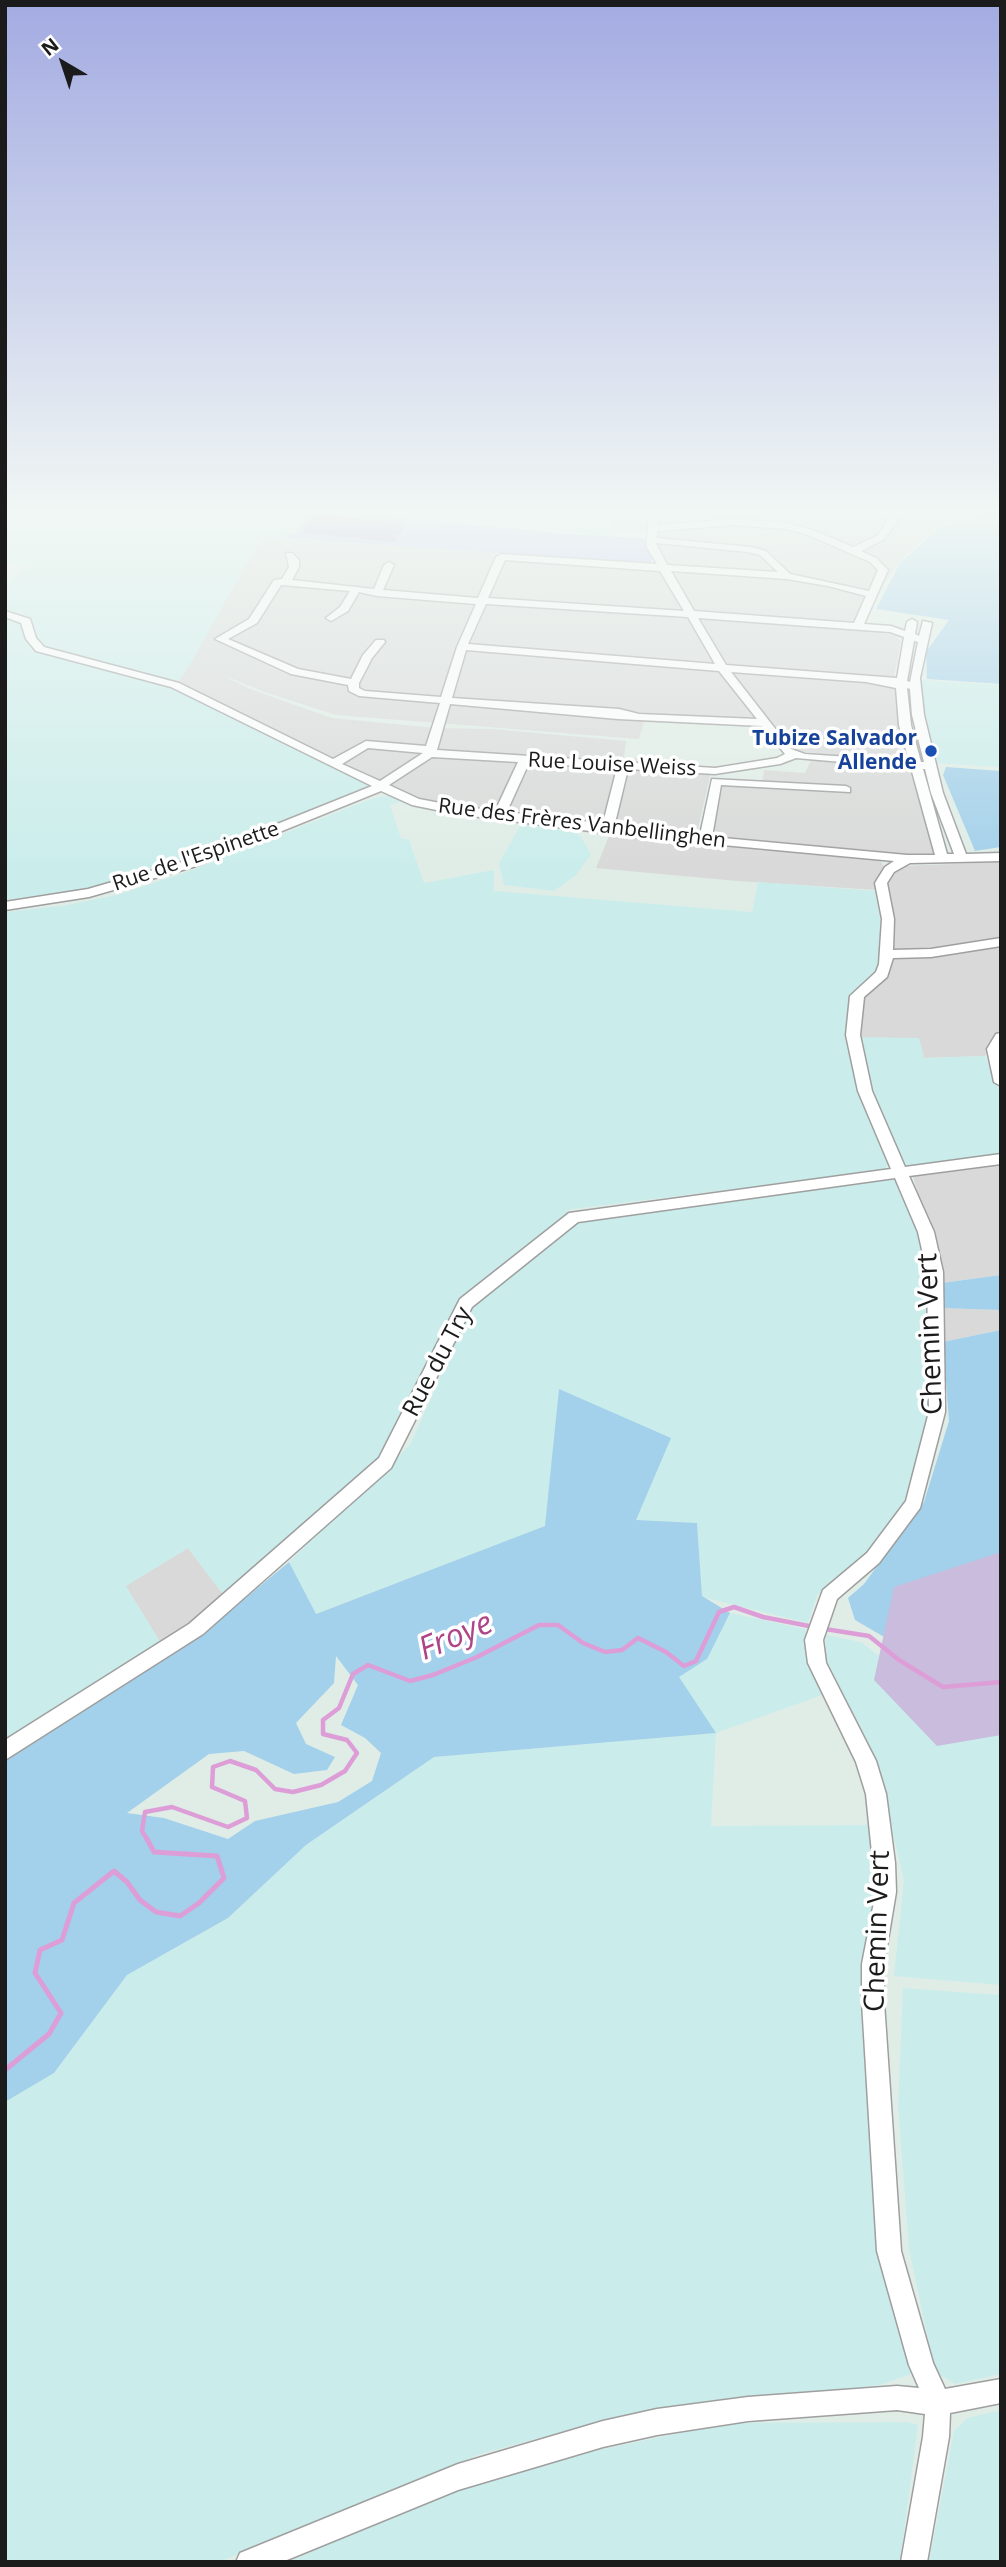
<!DOCTYPE html>
<html>
<head>
<meta charset="utf-8">
<style>
  body { margin:0 }
  #map { position:relative; width:1006px; height:2567px; overflow:hidden; background:#e0ede7; font-family:"Open Sans",sans-serif }
  canvas { display:block }
  .frame { position:absolute; inset:0; border:7px solid #1b1b1b; pointer-events:none }
  .north { position:absolute; left:28px; top:28px; width:70px; height:70px; -webkit-text-stroke:5px #fff; paint-order:stroke; rotate:321deg; font-size:19px; font-weight:700; line-height:28px; text-align:center; color:#1b1b1b }
  .north::after { content:''; display:block; margin:auto; width:24px; height:32px; background:#1b1b1b; clip-path:polygon(50% 0,100% 100%,50% 72%,0 100%) }
</style>
</head>
<body>
<div id="map">
<canvas width="1006" height="2567"></canvas>
<div class="frame"></div>
<div class="north">N</div>
</div>
<script>
const ctx = document.querySelector('canvas').getContext('2d');
ctx.lineJoin = 'round';
function fillPath(path, color) {
  ctx.fillStyle = color;
  ctx.fill(path, 'evenodd');
}
function poly(rows) {
  const path = new Path2D();
  for (const r of rows) {
    path.moveTo(r[0], r[1]);
    for (let i = 2; i < r.length; i += 2) path.lineTo(r[i], r[i + 1]);
  }
  return path;
}
function strokePath(path, color, width, dash) {
  ctx.strokeStyle = color;
  ctx.lineWidth = width;
  ctx.lineCap = dash ? 'butt' : 'round';
  ctx.setLineDash(dash || []);
  ctx.stroke(path);
}
function drawText(font, color, halo, rows, align = 'center') {
  ctx.font = font + ' "Open Sans",sans-serif';
  ctx.lineWidth = 7;
  ctx.setLineDash([]);
  ctx.textBaseline = 'middle';
  ctx.strokeStyle = halo;
  ctx.fillStyle = color;
  for (const [text, x, y, turn = 0] of rows) {
    ctx.save();
    ctx.translate(x, y);
    ctx.rotate((+turn || 0) * Math.PI / 180);
    ctx.textAlign = isNaN(turn) ? turn : align;
    if (halo) ctx.strokeText(text, 0, 0);
    ctx.fillText(text, 0, 0);
    ctx.restore();
  }
}
const residential = poly([
  [613,508,993,508,981,515,939,526,904,557,879,591,863,629,896,636,901,641,894,677,907,762,797,751,771,722,645,718,639,739,336,715,270,694,220,674,250,689,332,718,435,728,492,729,626,741,624,757,712,767,697,833,586,824,465,810,420,801,350,769,178,683,262,537,496,552,508,559,667,565,653,540,653,533,610,529],
  [811,760,910,771,935,855,913,856,709,836,716,799,723,786,762,782,764,770,805,773],
  [611,831,879,857,885,870,877,890,737,881,596,868],
  [1001,862,1001,939,925,951,891,952,885,886,892,874,903,866],
  [1001,945,1001,1029,985,1056,924,1058,857,1037,857,1006,866,992,886,978,891,968,891,957],
  [1001,1161,1001,1275,942,1283,913,1176],
  [941,1308,1001,1310,1001,1330,943,1342],
  [188,1548,226,1598,162,1645,125,1586]
]);
const farmland = poly([
  [5,508,613,508,607,536,312,509,295,532,281,538,261,537,192,661,179,680,172,681,51,652,38,645,31,623,25,618,5,613,5,584,27,567,5,562],
  [5,616,25,624,28,643,33,648,166,684,365,782,367,786,365,790,188,860,132,878,80,890,5,900],
  [920,680,1001,685,1001,767,933,763],
  [388,796,403,801,390,805,401,838,409,840,424,883,494,870,494,891,752,912,758,882,875,891,880,918,879,972,854,991,849,1002,846,1016,850,1039,888,1164,884,1170,566,1210,570,1212,488,1278,484,1256,488,1279,466,1295,451,1313,401,1426,377,1462,226,1598,188,1548,126,1586,162,1645,5,1744,5,912,62,906,117,895,187,872,373,798],
  [522,822,565,825,581,837,591,854,576,875,554,891,504,885,499,864],
  [857,1037,919,1038,924,1058,985,1056,1001,1094,1001,1158,902,1166,875,1108],
  [897,1177,923,1242,929,1300,930,1408,906,1502,887,1534,817,1595,808,1623,702,1597,697,1523,636,1521,559,1390,546,1526,315,1614,289,1562,410,1445,471,1308,572,1223,600,1216],
  [730,1613,805,1629,825,1694,716,1733,711,1826,871,1825,876,1892,862,1974,876,2241,911,2374,880,2385,620,2416,480,2454,219,2562,5,2562,5,2102,54,2073,127,1975,228,1918,306,1845,434,1757,715,1733,678,1677,707,1659],
  [826,1635,861,1642,893,1667,1001,1710,1001,1985,894,1976,904,1881,876,1761,826,1659],
  [903,1988,1001,1995,1001,2374,955,2384,935,2372,909,2250,898,2106],
  [1001,2410,1001,2562,929,2562,954,2431,967,2418],
  [908,2422,918,2425,900,2562,288,2562,441,2495,579,2454,728,2423]
]);
const grass = poly([
  [995,508,1001,508,1001,684,927,679,926,652,949,620,876,609,900,563,940,527,985,514],
  [946,767,1001,771,1001,847,975,851,943,775],
  [1001,1275,1001,1310,941,1308,942,1283],
  [1001,1330,1001,1667,898,1645,855,1620,848,1598,864,1584,924,1502,949,1421,943,1342],
  [559,1389,671,1438,636,1520,697,1523,702,1596,730,1613,707,1659,679,1677,716,1733,434,1757,306,1845,228,1918,127,1975,54,2073,5,2102,5,1760,207,1630,289,1562,316,1614,545,1526],
  [336,1656,358,1685,341,1725,365,1738,381,1753,372,1781,338,1802,255,1821,228,1839,164,1818,127,1813,209,1754,244,1751,294,1774,327,1770,335,1757,306,1744,296,1723,334,1683]
]);
const wetland = poly([
  [1001,1552,1001,1735,937,1746,874,1680,894,1587]
]);
const park = poly([
  [312,509,569,534,644,538,654,557,650,563,281,538,295,532]
]);
const pitch = poly([
  [314,514,406,523,395,542,301,533]
]);
const streamFar1 = poly([
  [825,1629,869,1636,899,1660,943,1687,1001,1682],
  [148,1841,142,1831,145,1812,172,1807,228,1827,247,1818,245,1801,212,1787,213,1767,230,1761,256,1770,275,1789,293,1792,321,1785,345,1771,357,1753,347,1740,323,1734,323,1720,339,1708,353,1674,368,1665,410,1681,433,1675,477,1657,539,1625,558,1625,583,1643,605,1652,622,1650,638,1638,666,1652,684,1666,696,1661,719,1612,734,1607,763,1617,814,1627]
]);
const stream = poly([
  [5,2070,49,2034,61,2013,35,1973,40,1950,62,1940,74,1903,114,1871,127,1882,140,1900,156,1912,180,1916,199,1903,224,1878,217,1856,154,1852,147,1839]
]);
const minor = poly([
  [650,508,660,508,658,525,734,519,786,523,812,530,853,547,877,536,887,522,886,514,877,508,893,511,897,522,883,540,861,551,876,558,888,570,864,624,891,626,905,631,907,622,912,619,917,622,915,634,919,636,923,621,932,623,920,678,924,715,943,793,966,854,1001,853,1001,861,910,863,894,872,887,883,894,919,893,950,931,949,1001,938,1001,946,931,957,893,958,887,977,864,997,860,1035,872,1091,905,1167,1001,1154,1001,1164,909,1176,934,1232,943,1272,945,1412,920,1508,879,1563,837,1599,823,1640,826,1663,876,1761,886,1794,895,1863,896,1892,884,1964,884,2002,901,2251,933,2363,945,2389,1001,2379,1001,2403,950,2413,949,2437,927,2562,901,2562,923,2437,925,2414,897,2410,748,2421,657,2435,603,2447,458,2490,282,2562,236,2562,240,2553,458,2464,603,2421,657,2409,748,2397,897,2386,919,2388,909,2365,877,2251,862,2002,862,1964,876,1892,866,1794,856,1762,808,1663,805,1640,823,1590,867,1553,906,1501,929,1412,927,1272,918,1232,895,1178,578,1222,472,1307,391,1468,203,1634,5,1760,5,1740,189,1624,379,1458,460,1299,569,1213,891,1169,858,1091,846,1035,850,996,876,972,879,964,882,919,875,883,885,867,894,861,637,837,456,814,412,805,381,791,193,867,89,897,5,910,5,902,88,889,185,861,372,786,171,687,36,651,26,639,21,623,5,617,5,611,30,619,36,638,44,647,179,683,333,759,366,741,426,746,440,703,359,696,349,691,348,685,291,674,215,639,249,619,274,580,282,579,289,567,286,553,292,553,299,560,299,567,292,580,374,589,384,565,389,562,394,565,383,590,478,598,496,557,501,554,657,564,646,546,650,508],
  [734,525,786,529,806,534,870,562,878,570,869,591,790,574,766,551,751,547,657,538,657,531,734,525],
  [656,543,748,552,760,555,778,572,667,565,656,543],
  [505,560,660,571,684,611,488,598,505,560],
  [671,571,787,579,828,586,866,596,854,623,694,611,671,571],
  [281,585,350,591,340,607,326,618,331,621,348,611,359,592,377,596,476,604,457,647,441,697,365,691,359,688,359,683,372,658,385,642,384,640,376,640,363,655,351,679,298,669,228,639,257,623,281,585],
  [486,604,688,617,715,664,468,644,486,604],
  [698,618,890,632,904,637,897,678,726,665,698,618],
  [914,641,918,642,910,682,907,681,914,641],
  [466,650,719,671,757,719,639,714,619,709,452,698,466,650],
  [731,672,866,682,896,688,899,725,909,761,805,754,791,749,731,672],
  [907,688,910,689,912,715,924,762,921,762,911,725,907,688],
  [450,704,618,719,762,726,785,754,777,758,715,768,437,750,450,704],
  [368,748,423,753,380,781,342,764,368,748],
  [432,757,518,762,497,807,503,811,509,807,529,763,617,768,604,819,610,823,616,819,628,769,715,774,780,764,796,758,911,768,935,855,907,855,712,837,721,785,850,792,850,788,846,786,712,779,700,835,456,806,419,799,389,785,432,757],
  [923,769,925,769,931,793,954,854,947,854,923,769],
  [1001,1033,1001,1086,994,1082,987,1049,996,1034,1001,1033]
]);
const markers = [
  [931,751,7,"#1a4fb4"]
];
const farTransitnames = [
  ["Tubize Salvador",917,739],
  ["Allende",917,763]
];
const farStreetnames = [
  ["Rue Louise Weiss",612,765,3],
  ["Rue des Frères Vanbellinghen",582,824,7],
  ["Rue de l'Espinette",196,857,-19]
];
const streetNames = [
  ["Rue du Try",438,1362,-62]
];
const nearStreetnames = [
  ["Chemin Vert",931,1334,-92],
  ["Chemin Vert",878,1931,-88]
];
const nearWaternames = [
  ["Froye",456,1637,-23]
];
fillPath(residential, '#d8d9d8');
fillPath(farmland, '#caedeb');
fillPath(grass, '#a3d0ea');
fillPath(wetland, '#c9bcdc');
fillPath(park, '#b9bdfb');
fillPath(pitch, '#aa7ae0');
strokePath(streamFar1, '#dd9ed8', 4.5);
strokePath(stream, '#dd9ed8', 5);
strokePath(minor, '#9f9f9f', 3);
fillPath(minor, '#fff');
const sky = ctx.createLinearGradient(0, 0, 0, 868);
sky.addColorStop(0, '#a3abe2');
sky.addColorStop(0.59, '#f1f7f4');
sky.addColorStop(1, '#f1f7f400');
ctx.fillStyle = sky;
ctx.fillRect(0, 0, 1006, 868);
for (const [x, y, r, color] of markers) {
  const dot = new Path2D();
  dot.arc(x, y, r, 0, 2 * Math.PI);
  ctx.fillStyle = color;
  ctx.fill(dot);
  strokePath(dot, '#fff', 2.5);
}
drawText('bold 21px', '#164399', '#fff', farTransitnames, 'right');
drawText('21px', '#1b1b1b', '#fff', farStreetnames);
drawText('24px', '#1b1b1b', '#fff', streetNames);
drawText('28px', '#1b1b1b', '#fff', nearStreetnames);
drawText('italic 32px', '#ad4587', '#fff', nearWaternames);
</script>
</body>
</html>
